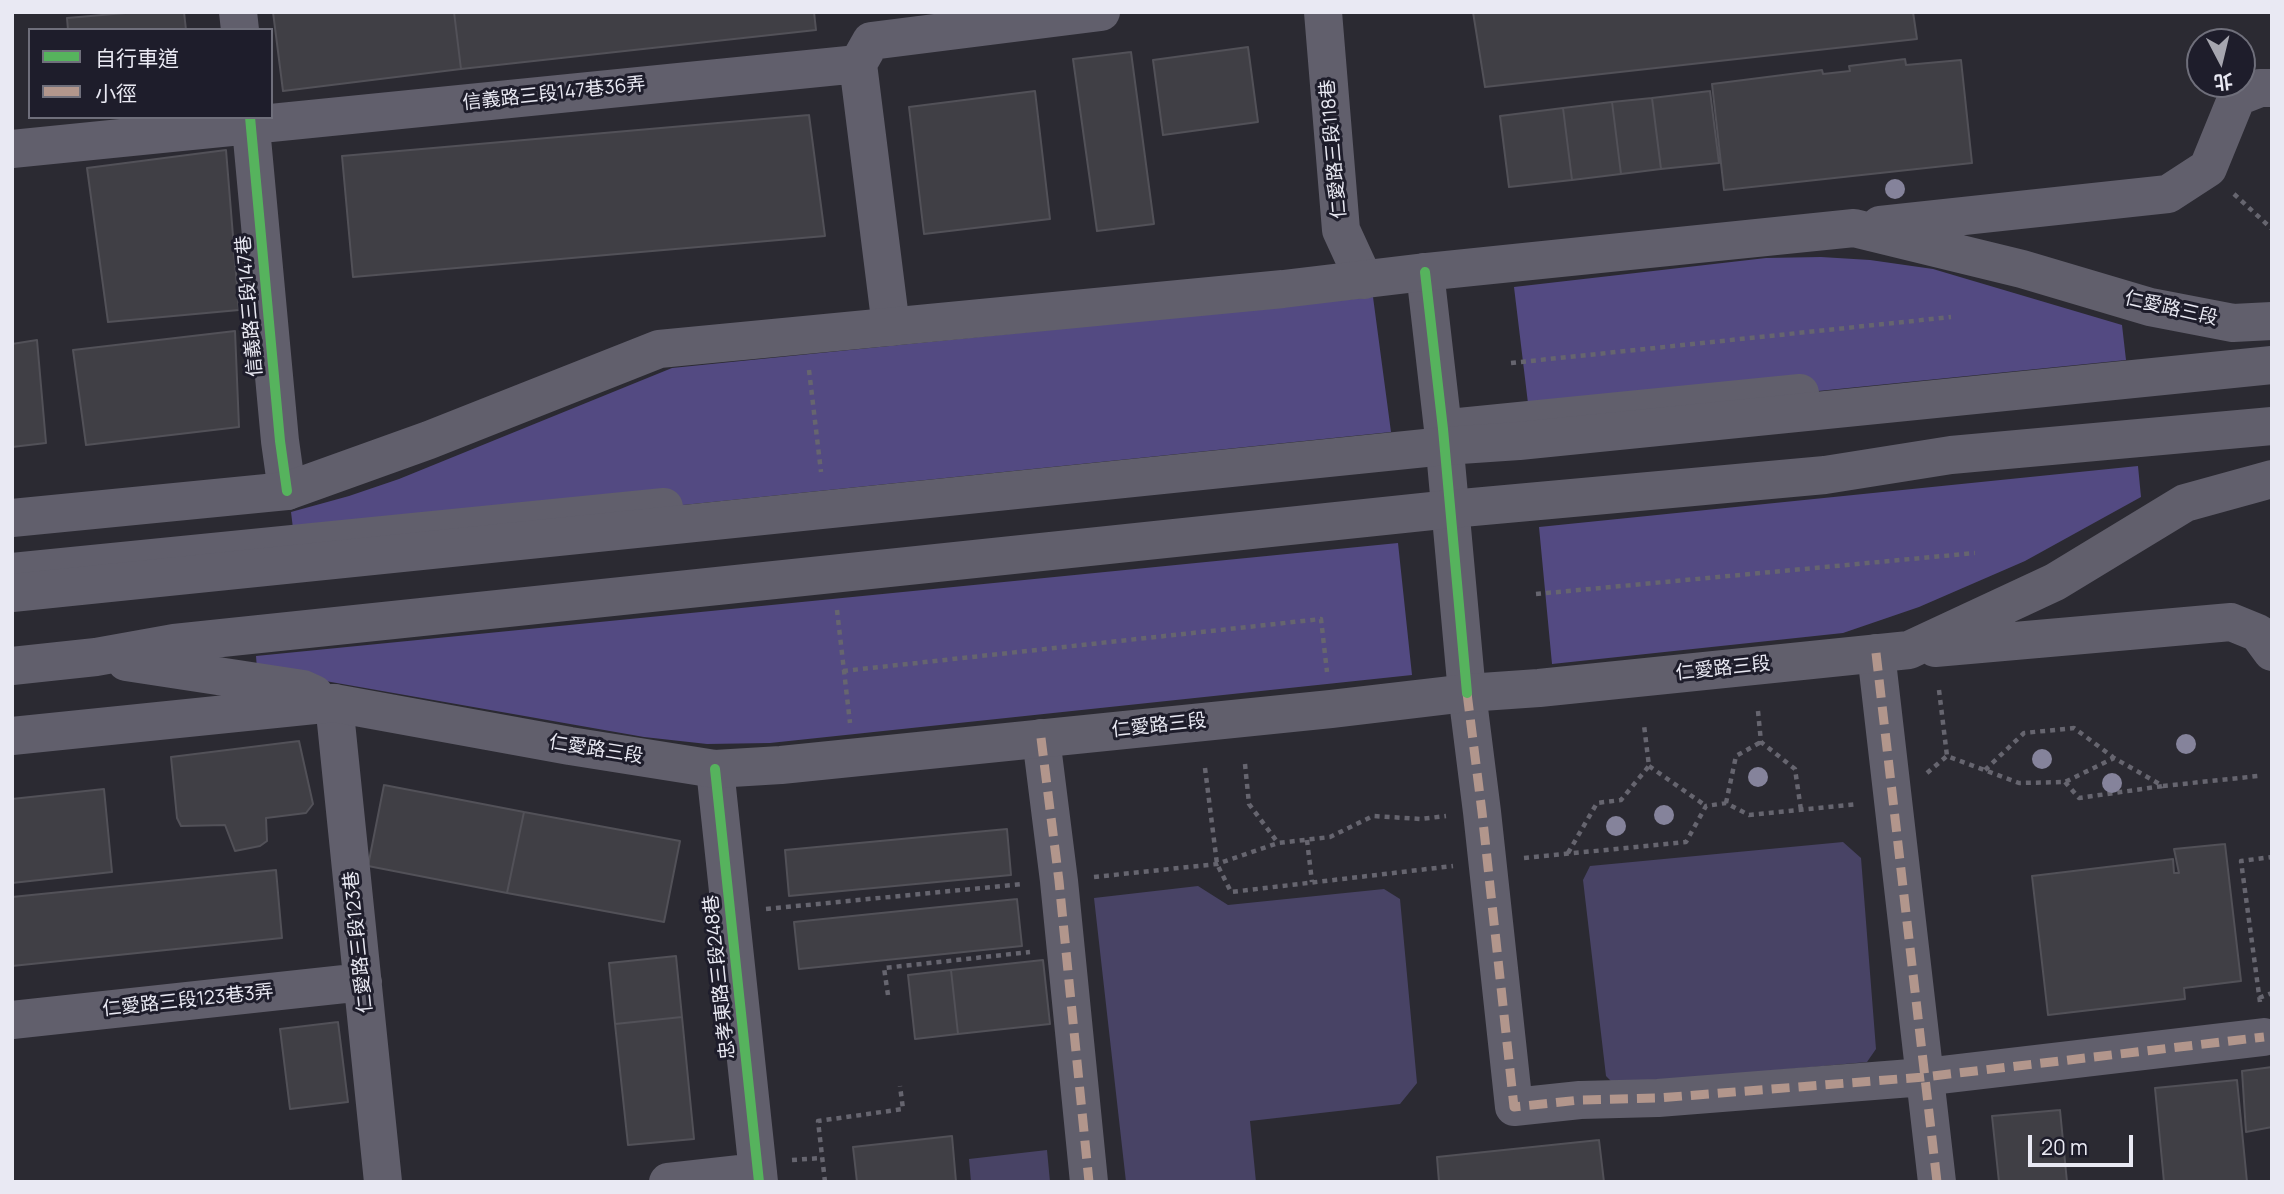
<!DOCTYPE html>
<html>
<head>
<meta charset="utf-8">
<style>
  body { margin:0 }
  #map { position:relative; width:2284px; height:1194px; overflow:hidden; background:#2b2a32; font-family:Manrope,"Noto Sans TC",sans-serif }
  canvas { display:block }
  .frame { position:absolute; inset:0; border:14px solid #e9e9f3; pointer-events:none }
  .legend { position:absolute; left:28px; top:28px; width:245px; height:91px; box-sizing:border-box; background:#1e1d2b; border:2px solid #6f6f7b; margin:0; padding:9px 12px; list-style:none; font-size:21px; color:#e9e9f3 }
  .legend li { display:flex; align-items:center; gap:14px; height:35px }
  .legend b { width:35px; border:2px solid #6f6f7b }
  .north { position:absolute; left:2186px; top:28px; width:70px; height:70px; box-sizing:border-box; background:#1e1d2b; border:2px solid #6f6f7b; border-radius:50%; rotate:173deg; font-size:19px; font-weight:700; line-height:28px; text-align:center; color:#e9e9f3 }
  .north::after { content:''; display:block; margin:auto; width:24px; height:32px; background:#a6a6af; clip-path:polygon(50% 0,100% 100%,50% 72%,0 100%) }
  .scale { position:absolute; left:2028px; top:1135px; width:105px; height:32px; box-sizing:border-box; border:4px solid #e9e9f3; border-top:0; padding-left:9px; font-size:21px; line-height:24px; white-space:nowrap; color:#e9e9f3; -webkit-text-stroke:5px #1e1d2b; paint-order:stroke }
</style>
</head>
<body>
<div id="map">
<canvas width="2284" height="1194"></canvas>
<div class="frame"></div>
<ul class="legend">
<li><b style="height:9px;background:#56b35d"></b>自行車道</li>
<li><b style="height:9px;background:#b2968c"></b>小徑</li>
</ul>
<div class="north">北</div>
<div class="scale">20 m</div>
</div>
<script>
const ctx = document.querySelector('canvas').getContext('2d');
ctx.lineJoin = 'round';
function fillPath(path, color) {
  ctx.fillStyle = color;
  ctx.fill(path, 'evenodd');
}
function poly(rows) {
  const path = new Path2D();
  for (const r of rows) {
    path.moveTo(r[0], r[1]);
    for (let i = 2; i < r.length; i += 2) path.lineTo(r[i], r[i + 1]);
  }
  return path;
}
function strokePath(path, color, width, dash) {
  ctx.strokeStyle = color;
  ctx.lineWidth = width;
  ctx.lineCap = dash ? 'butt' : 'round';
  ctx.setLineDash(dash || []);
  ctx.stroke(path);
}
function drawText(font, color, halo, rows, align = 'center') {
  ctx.font = font + ' Manrope,"Noto Sans TC",sans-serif';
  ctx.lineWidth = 6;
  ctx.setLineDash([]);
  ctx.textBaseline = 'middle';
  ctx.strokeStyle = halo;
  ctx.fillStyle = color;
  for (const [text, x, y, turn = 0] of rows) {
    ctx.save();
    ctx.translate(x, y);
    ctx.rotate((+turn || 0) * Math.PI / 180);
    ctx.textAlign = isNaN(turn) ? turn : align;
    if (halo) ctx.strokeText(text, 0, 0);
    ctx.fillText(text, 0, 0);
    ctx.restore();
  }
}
const green = poly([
  [1843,842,1861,858,1876,1049,1867,1062,1615,1085,1606,1076,1583,880,1590,866],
  [1198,886,1228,905,1384,889,1400,899,1417,1083,1400,1104,1250,1121,1256,1182,1126,1182,1094,898],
  [1047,1150,1050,1182,971,1182,969,1159]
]);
const forest = poly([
  [1821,257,1870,260,1933,269,2122,325,2126,360,1530,420,1514,287,1766,258],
  [1373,297,1391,432,295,545,291,512,349,496,399,479,672,368],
  [2138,466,2141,497,2025,561,1919,607,1843,633,1552,664,1539,527],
  [1398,543,1412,675,770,743,707,744,644,737,257,669,256,656]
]);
const building = poly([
  [137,12,184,12,186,30,68,30,67,18,137,12],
  [273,12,454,12,461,69,283,91,273,12],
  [454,12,814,12,816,30,461,69,454,12],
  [1473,12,1913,12,1917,39,1485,87,1473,12],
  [1248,47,1258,122,1163,135,1153,60,1248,47],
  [1131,52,1154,224,1097,231,1073,59,1131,52],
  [1905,59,1906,65,1961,60,1972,163,1724,190,1712,84,1822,70,1823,74,1850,71,1849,66,1905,59],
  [1035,91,1050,219,924,234,909,107,1035,91],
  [1710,91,1719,163,1661,169,1652,98,1710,91],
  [1652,98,1661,169,1621,174,1612,102,1652,98],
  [1612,102,1621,174,1572,180,1563,108,1612,102],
  [1563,108,1572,180,1509,187,1500,116,1563,108],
  [809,115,825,236,353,277,342,156,809,115],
  [226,150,239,310,108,322,87,168,226,150],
  [235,331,239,427,86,445,73,350,235,331],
  [37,340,46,443,12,447,12,344,37,340],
  [299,741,313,804,306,813,266,818,267,841,260,846,235,851,225,825,181,826,177,818,171,757,299,741],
  [384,785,524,812,507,893,368,866,384,785],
  [104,789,112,872,12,883,12,799,104,789],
  [524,812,680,841,664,922,507,893,524,812],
  [1007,829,1011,875,789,896,785,850,1007,829],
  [2225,844,2241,981,2184,988,2185,999,2048,1015,2032,876,2173,859,2174,873,2179,873,2174,849,2225,844],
  [276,870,282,938,12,966,12,897,276,870],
  [1017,899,1022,946,799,969,794,922,1017,899],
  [676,956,682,1017,615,1024,609,963,676,956],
  [1043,960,1050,1024,958,1034,951,970,1043,960],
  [951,970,958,1034,915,1039,908,975,951,970],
  [682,1017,694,1139,628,1145,615,1024,682,1017],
  [338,1022,348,1102,290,1109,280,1029,338,1022],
  [2272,1067,2272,1127,2246,1132,2242,1071,2272,1067],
  [2237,1080,2247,1182,2164,1182,2155,1088,2237,1080],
  [2060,1110,2067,1182,1999,1182,1992,1116,2060,1110],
  [952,1136,956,1182,857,1182,853,1147,952,1136],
  [1599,1140,1604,1182,1439,1182,1437,1157,1599,1140]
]);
const path = poly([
  [2234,194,2272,229],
  [1511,363,1951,317],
  [809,370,821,472],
  [1536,594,1975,553],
  [837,610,850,723],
  [843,671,1321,619,1327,672],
  [1939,690,1947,756],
  [1758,711,1761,742,1795,769,1801,810],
  [1245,764,1249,804,1278,843],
  [1649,766,1706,806],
  [1205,768,1217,864,1231,892,1453,866],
  [1985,770,2024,733,2074,728,2113,757],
  [1927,773,1947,756,2019,783,2065,782,2114,758,2163,786,2258,776],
  [2065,782,2079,798,2163,786],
  [1726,803,1736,756,1761,742],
  [1307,840,1312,882],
  [1568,853,1597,803,1621,800,1649,766,1644,725],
  [1524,858,1686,842,1706,806,1726,803,1749,815,1858,804],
  [1094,877,1217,864,1278,843,1330,837,1373,816,1421,819,1446,816],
  [766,909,1023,884],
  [888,995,884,968,1030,952],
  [2259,998,2272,993],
  [2260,1002,2241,861,2272,857],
  [792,1160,822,1158],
  [825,1182,818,1121,903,1109,900,1086]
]);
const minor = poly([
  [238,12,240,30],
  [1323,12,1341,230,1364,280],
  [858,64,891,327],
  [858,64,871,41,1101,12],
  [250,117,280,441,287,491],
  [12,149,858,64],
  [1425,272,1443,429,1467,693,1482,812,1514,1107,1580,1100,1658,1098,1924,1077,2264,1037],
  [1459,427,1800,393],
  [12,572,664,507],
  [1876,653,1937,1182],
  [334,703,383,1182],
  [1041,738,1059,881,1089,1182],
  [715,769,759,1182],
  [12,1020,363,982],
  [668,1182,758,1172]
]);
const major = poly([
  [1880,225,2168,194,2208,168,2237,97,2260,88,2272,88],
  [12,518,287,491,429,440,659,349,1283,289,1425,272,1854,228,2022,269,2150,307,2233,323,2272,321],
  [12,593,1445,446,1519,441,2272,365],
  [1935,648,2231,622,2258,633,2272,652],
  [126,662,303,689,314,694],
  [12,666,96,657,174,643,1451,509,1825,475,1951,455,2272,426],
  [12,736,334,703,570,746,715,769,781,765,1331,709,1467,693,1539,688,1909,650,2055,582,2185,503,2272,479]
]);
const quiet = poly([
  [1876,653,1937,1182],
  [1467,693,1482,812,1514,1107,1580,1100,1658,1098,1924,1077,2264,1037],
  [1041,738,1059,881,1089,1182]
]);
const cycleway = poly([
  [250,117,280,441,287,491],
  [1425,272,1443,429,1467,693],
  [715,769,759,1182]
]);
const trees = [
  [1895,189],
  [2186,744],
  [2042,759],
  [1758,777],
  [2112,783],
  [1664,815],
  [1616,826]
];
const streetNames = [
  ["信義路三段147巷36弄",554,94,-6],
  ["仁愛路三段118巷",1334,149,-95],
  ["信義路三段147巷",250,306,-95],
  ["仁愛路三段",2171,309,13],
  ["仁愛路三段",1723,669,-6],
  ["仁愛路三段",1159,726,-6],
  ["仁愛路三段",596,750,9],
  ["仁愛路三段123巷",359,942,-96],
  ["忠孝東路三段248巷",720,977,-96],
  ["仁愛路三段123巷3弄",188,1001,-6]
];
fillPath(green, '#484365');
fillPath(forest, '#534a82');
fillPath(building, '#403f45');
strokePath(building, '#525158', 2);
strokePath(path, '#66656f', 4.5, [5, 5]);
strokePath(minor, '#615f6c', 38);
strokePath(major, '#615f6c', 38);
strokePath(quiet, '#b2968c', 9, [18, 9]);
strokePath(cycleway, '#56b35d', 10);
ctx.fillStyle = '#85839b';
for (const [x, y] of trees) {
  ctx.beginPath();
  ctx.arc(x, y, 10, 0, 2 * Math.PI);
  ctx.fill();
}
drawText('19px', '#e9e9f3', '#1e1d2b', streetNames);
</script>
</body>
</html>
